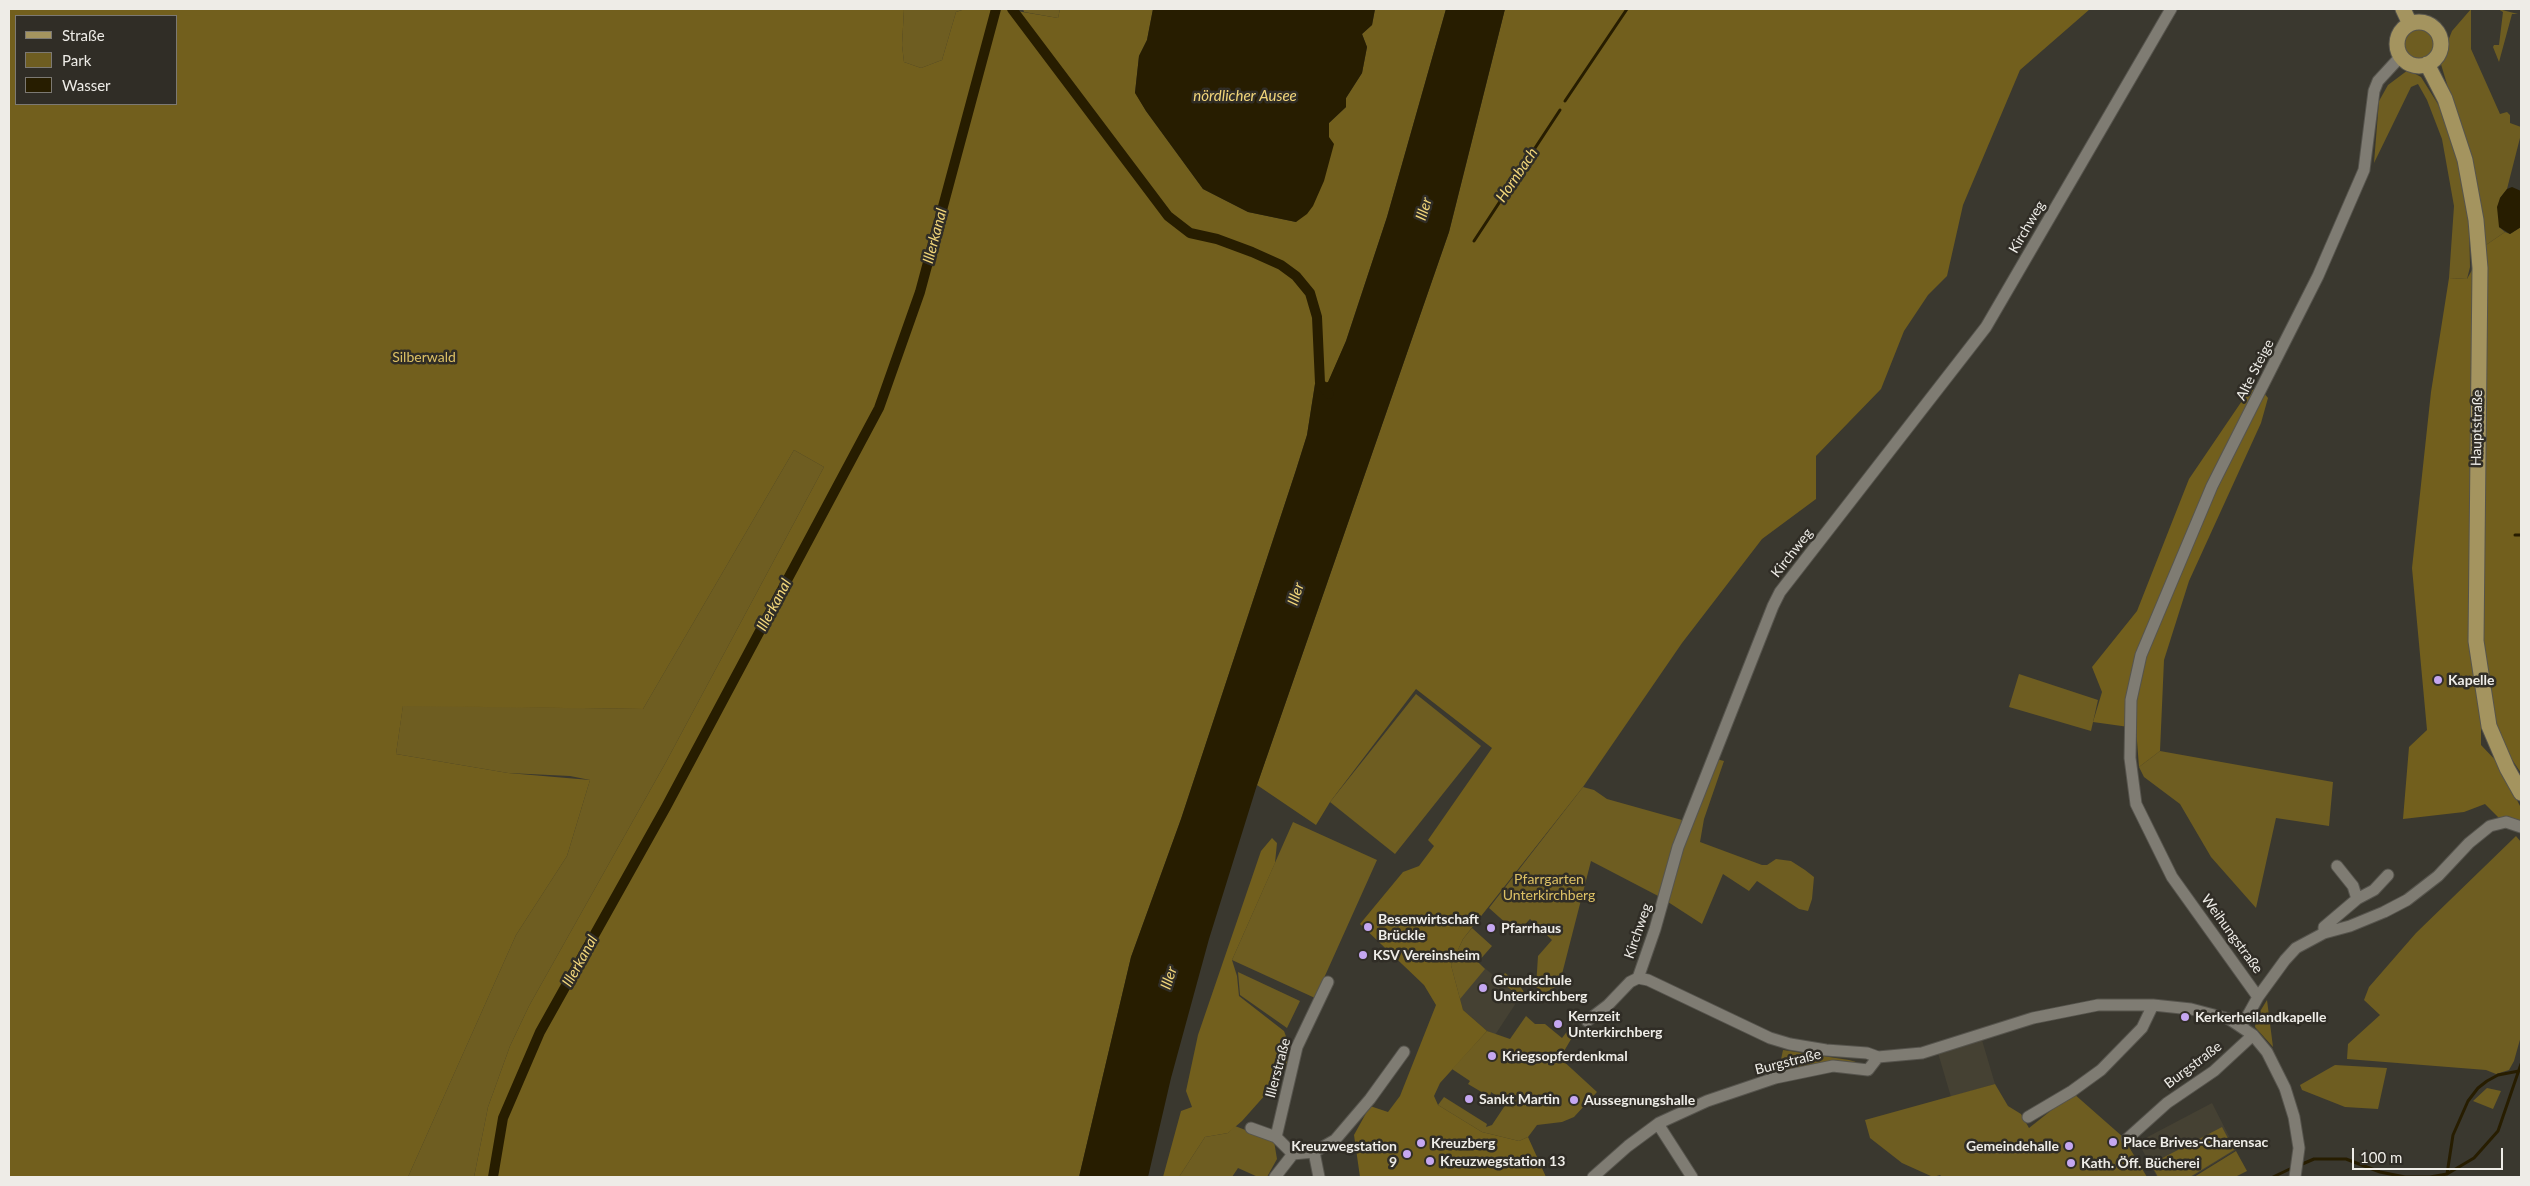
<!DOCTYPE html>
<html>
<head>
<meta charset="utf-8">
<style>
  body { margin:0 }
  #map { position:relative; width:2530px; height:1186px; overflow:hidden; background:#3a382f; font-family:Lato,sans-serif }
  canvas { display:block }
  .frame { position:absolute; inset:0; border:10px solid #eeece7; pointer-events:none }
  .legend { position:absolute; left:15px; top:15px; width:162px; height:90px; box-sizing:border-box; background:#302d26; border:1px solid #7c7973; margin:0; padding:6px 9px; list-style:none; font-size:15px; color:#eeece7 }
  .legend li { display:flex; align-items:center; gap:10px; height:25px }
  .legend b { width:25px; border:1px solid #7c7973 }
  .scale { position:absolute; left:2352px; top:1148px; width:151px; height:22px; box-sizing:border-box; border:2px solid #eeece7; border-top:0; padding-left:6px; font-size:15px; line-height:18px; white-space:nowrap; color:#eeece7; -webkit-text-stroke:4px #302d26; paint-order:stroke }
</style>
</head>
<body>
<div id="map">
<canvas width="2530" height="1186"></canvas>
<div class="frame"></div>
<ul class="legend">
<li><b style="height:6px;background:#a4945f"></b>Straße</li>
<li><b style="height:14px;background:#6e5d21"></b>Park</li>
<li><b style="height:14px;background:#271d00"></b>Wasser</li>
</ul>
<div class="scale">100 m</div>
</div>
<script>
const ctx = document.querySelector('canvas').getContext('2d');
ctx.lineJoin = 'round';
function fillPath(path, color) {
  ctx.fillStyle = color;
  ctx.fill(path, 'evenodd');
}
function poly(rows) {
  const path = new Path2D();
  for (const r of rows) {
    if (r.length === 3) {
      path.moveTo(r[0] + r[2], r[1]);
      path.arc(r[0], r[1], r[2], 0, 2 * Math.PI);
      continue;
    }
    path.moveTo(r[0], r[1]);
    for (let i = 2; i < r.length; i += 2) path.lineTo(r[i], r[i + 1]);
  }
  return path;
}
function strokePath(path, color, width, dash) {
  ctx.strokeStyle = color;
  ctx.lineWidth = width;
  ctx.lineCap = dash ? 'butt' : 'round';
  ctx.setLineDash(dash || []);
  ctx.stroke(path);
}
function drawText(font, color, halo, rows, align = 'center') {
  ctx.font = font + ' Lato,sans-serif';
  ctx.lineWidth = 5;
  ctx.setLineDash([]);
  ctx.textBaseline = 'middle';
  ctx.strokeStyle = halo;
  ctx.fillStyle = color;
  for (const [text, x, y, turn = 0] of rows) {
    ctx.save();
    ctx.translate(x, y);
    ctx.rotate((+turn || 0) * Math.PI / 180);
    ctx.textAlign = isNaN(turn) ? turn : align;
    if (halo) ctx.strokeText(text, 0, 0);
    ctx.fillText(text, 0, 0);
    ctx.restore();
  }
}
const built = poly([
  [1459,947,1520,997,1495,1035,1487,1031,1463,1010,1451,965],
  [1982,1040,1995,1084,1951,1097,1938,1053],
  [2212,1103,2236,1150,2192,1177,2157,1177,2138,1142]
]);
const green = poly([
  [904,9,965,9,956,12,942,60,921,68,904,62,902,45],
  [1023,9,1060,9,1058,18,1024,12],
  [2471,9,2471,49,2500,114,2507,112,2510,115,2510,123,2521,127,2521,134,2507,189,2500,198,2499,227,2505,232,2486,245,2475,177,2440,61,2452,31],
  [2498,9,2518,14,2512,14,2499,62,2493,47,2494,45,2499,45,2503,12],
  [2419,44,21],
  [2408,70,2421,77,2441,109,2457,157,2465,184,2469,225,2470,267,2467,279,2449,278,2454,206,2442,139,2427,100,2418,84,2411,87,2374,163,2379,101,2388,85],
  [794,450,824,467,666,762,529,1006,510,1046,488,1107,474,1177,408,1177,516,935,567,856,590,780,570,776,508,773,396,754,403,705,643,709],
  [2019,674,2098,700,2091,731,2009,707],
  [1416,694,1481,746,1395,854,1330,802],
  [2160,751,2333,782,2329,826,2276,818,2256,908,2211,857,2180,804,2144,777,2139,767],
  [1716,759,1724,761,1704,819,1700,842,1762,865,1767,865,1776,859,1791,861,1805,870,1814,877,1812,899,1808,911,1799,909,1757,881,1749,891,1723,874,1702,924,1668,902,1682,848],
  [1583,787,1594,790,1607,799,1682,820,1662,898,1591,861,1562,974,1554,988,1544,993,1536,987,1538,956,1552,940,1530,919,1517,933,1489,908],
  [1293,822,1377,860,1315,998,1232,960],
  [2516,836,2521,842,2521,1036,2514,1061,2509,1070,2496,1074,2486,1070,2347,1059,2348,1044,2380,1015,2364,1000,2369,987,2416,933],
  [1472,928,1492,946,1478,962,1485,969,1460,999,1451,965,1463,939],
  [1238,972,1300,1001,1287,1028,1240,995],
  [1505,973,1518,983,1524,992,1520,997,1499,980],
  [2267,1000,2273,1047,2255,1027,2256,1018],
  [1526,1016,1535,1024,1545,1024,1562,1038,1572,1025,1577,1029,1560,1058,1597,1092,1574,1117,1562,1122,1537,1125,1528,1137,1519,1141,1482,1132,1438,1105,1444,1097,1487,1124,1486,1127,1492,1125,1506,1104,1514,1108,1491,1092,1490,1097,1468,1084,1470,1081,1452,1069,1487,1031,1510,1039],
  [1783,1050,1849,1060,1856,1062,1855,1065,1783,1073,1779,1069],
  [2335,1065,2387,1068,2378,1109,2345,1107,2302,1090,2300,1085],
  [1995,1084,2008,1106,2021,1114,2029,1128,2073,1093,2123,1137,2147,1177,1942,1177,1940,1175,1933,1177,1902,1163,1870,1138,1865,1120],
  [2487,1088,2501,1091,2493,1109,2473,1101],
  [1235,1126,1274,1141,1277,1159,1267,1177,1258,1177,1238,1168,1232,1177,1179,1177,1205,1137,1228,1133],
  [2222,1127,2234,1150,2190,1177,2158,1177,2151,1164],
  [2236,1151,2247,1171,2235,1177,2194,1177]
]);
const forest = poly([
  [9,9,904,9,902,45,904,62,921,68,942,60,956,12,965,9,1005,9,1058,18,1060,9,1153,9,1147,40,1139,56,1135,92,1146,111,1203,189,1248,212,1296,222,1329,137,1329,123,1346,107,1346,98,1362,73,1367,47,1362,34,1372,25,1375,9,1446,9,1387,217,1346,341,1328,383,1315,384,1307,435,1296,470,1181,819,1131,957,1079,1177,474,1177,488,1107,510,1046,529,1006,666,762,824,467,794,450,643,709,403,706,396,754,508,773,590,780,567,856,516,935,408,1177,9,1177],
  [16,16,176,16,176,104,16,104],
  [1505,9,2090,9,2020,70,1963,205,1947,276,1928,295,1904,331,1881,389,1816,456,1816,499,1762,539,1682,643,1583,787,1463,939,1451,965,1463,1010,1487,1031,1440,1083,1434,1096,1438,1105,1482,1132,1519,1141,1528,1137,1546,1177,1360,1177,1354,1135,1370,1106,1388,1112,1400,1096,1436,1005,1424,985,1360,924,1403,872,1419,866,1434,846,1428,840,1492,748,1416,689,1330,802,1316,825,1257,785,1449,232],
  [2521,227,2521,773,2481,713,2481,745,2499,764,2521,808,2521,827,2502,821,2485,804,2464,812,2403,819,2409,747,2427,730,2412,568,2431,392,2449,278,2467,279,2486,245,2505,232,2510,234],
  [2259,387,2268,398,2261,423,2189,581,2164,660,2160,751,2139,767,2136,728,2093,722,2102,692,2092,667,2137,611,2189,479,2248,392],
  [1272,838,1277,843,1275,863,1232,960,1237,976,1239,996,1284,1031,1291,1050,1285,1070,1274,1066,1266,1094,1242,1121,1228,1133,1205,1137,1179,1177,1163,1177,1181,1111,1192,1107,1186,1091,1198,1035,1261,851]
]);
const water = poly([
  [1153,9,1375,9,1372,25,1362,34,1367,47,1362,73,1346,98,1346,107,1329,123,1329,137,1334,144,1324,181,1313,206,1307,214,1296,222,1248,212,1203,189,1146,111,1135,93,1139,56,1147,40],
  [1446,9,1505,9,1449,232,1257,785,1209,939,1171,1078,1148,1177,1079,1177,1131,957,1181,819,1296,470,1307,435,1315,384,1328,382,1346,341,1387,217],
  [2512,187,2521,191,2521,227,2510,234,2499,227,2497,207,2500,198,2507,189]
]);
const stream = poly([
  [1565,101,1627,9],
  [1474,241,1560,110],
  [2515,535,2521,535],
  [2300,1165,2314,1159,2346,1159,2380,1172,2405,1177,2430,1177,2447,1174,2474,1158,2498,1131,2521,1064],
  [2447,1174,2453,1135,2468,1101,2478,1088,2487,1081,2498,1075,2519,1071],
  [2273,1177,2294,1167]
]);
const canal = poly([
  [1012,9,1168,216,1190,233,1217,239,1252,252,1281,265,1296,276,1310,293,1317,317,1320,383,1329,394],
  [493,1177,503,1118,540,1032,666,807,879,408,920,292,996,9]
]);
const minor = poly([
  [2337,866,2353,886,2357,899],
  [2324,933,2324,927,2357,899,2374,890,2388,875],
  [1638,978,1655,929,1678,847,1773,606,1780,592,1986,327,2171,9],
  [2258,997,2285,960,2296,948,2324,933,2350,926,2384,912,2407,900,2438,876,2469,843,2490,826,2506,822,2521,827],
  [1587,1021,1608,1005,1630,982,1638,978,1648,980,1770,1038,1790,1044,1826,1050,1867,1053,1878,1057],
  [2242,1026,2258,997,2172,877,2136,804,2130,758,2131,700,2141,655,2212,486,2318,276,2364,170,2374,91,2378,81,2401,56],
  [2028,1117,2072,1091,2101,1070,2142,1028,2153,1005],
  [1658,1124,1692,1177],
  [1251,1128,1276,1137,1293,1154,1314,1152,1319,1177],
  [1276,1137,1297,1047,1328,982],
  [2127,1139,2167,1103,2214,1071,2253,1035],
  [1314,1152,1335,1140,1370,1099,1404,1052],
  [1275,1177,1293,1154],
  [1593,1177,1628,1146,1659,1123,1707,1101,1775,1078,1833,1066,1868,1070,1878,1057,1922,1053,2033,1018,2098,1005,2153,1005,2191,1009,2229,1019,2253,1035,2267,1052,2285,1088,2294,1117,2299,1148,2295,1177]
]);
const major = poly([
  [2403,9,2410,24],
  [2419,44,22],
  [2427,64,2445,99,2465,160,2476,220,2480,268,2476,641,2489,726,2507,768,2521,793]
]);
const markers = [
  [2438,680,5,"#c5a7f1"],
  [1368,927,5,"#c5a7f1"],
  [1491,928,5,"#c5a7f1"],
  [1363,955,5,"#c5a7f1"],
  [1483,988,5,"#c5a7f1"],
  [2185,1017,5,"#c5a7f1"],
  [1558,1024,5,"#c5a7f1"],
  [1492,1056,5,"#c5a7f1"],
  [1469,1099,5,"#c5a7f1"],
  [1574,1100,5,"#c5a7f1"],
  [2113,1142,5,"#c5a7f1"],
  [1421,1143,5,"#c5a7f1"],
  [2069,1146,5,"#c5a7f1"],
  [1407,1154,5,"#c5a7f1"],
  [1430,1161,5,"#c5a7f1"],
  [2071,1163,5,"#c5a7f1"]
];
const streetNames = [
  ["Kirchweg",2027,227,-60],
  ["Alte Steige",2255,370,-63],
  ["Hauptstraße",2477,428,-89],
  ["Kirchweg",1792,553,-52],
  ["Kirchweg",1638,931,-71],
  ["Weihungstraße",2232,934,54],
  ["Burgstraße",1788,1062,-14],
  ["Burgstraße",2193,1065,-37],
  ["Illerstraße",1278,1068,-75]
];
const parkNames = [
  ["Silberwald",424,357],
  ["Pfarrgarten",1549,879],
  ["Unterkirchberg",1549,895]
];
const poiNames = [
  ["Kapelle",2448,680],
  ["Besenwirtschaft",1378,919],
  ["Brückle",1378,935],
  ["Pfarrhaus",1501,928],
  ["KSV Vereinsheim",1373,955],
  ["Grundschule",1493,980],
  ["Unterkirchberg",1493,996],
  ["Kernzeit",1568,1016],
  ["Unterkirchberg",1568,1032],
  ["Kerkerheilandkapelle",2195,1017],
  ["Kriegsopferdenkmal",1502,1056],
  ["Sankt Martin",1479,1099],
  ["Aussegnungshalle",1584,1100],
  ["Place Brives-Charensac",2123,1142],
  ["Kreuzberg",1431,1143],
  ["Kreuzwegstation",1397,1146,"right"],
  ["9",1397,1162,"right"],
  ["Gemeindehalle",2059,1146,"right"],
  ["Kreuzwegstation 13",1440,1161],
  ["Kath. Öff. Bücherei",2081,1163]
];
const waterNames = [
  ["nördlicher Ausee",1245,96],
  ["Hornbach",1517,175,-56],
  ["Iller",1424,209,-73],
  ["Illerkanal",935,236,-75],
  ["Iller",1296,594,-72],
  ["Illerkanal",774,605,-62],
  ["Illerkanal",580,961,-61],
  ["Iller",1169,978,-72]
];
fillPath(built, '#454133');
fillPath(green, '#6e5d21');
fillPath(forest, '#725f1d');
fillPath(water, '#271d00');
strokePath(stream, '#271d00', 3);
strokePath(canal, '#271d00', 10);
strokePath(minor, '#56544d', 13);
strokePath(major, '#56544d', 17);
strokePath(minor, '#7f7c73', 11);
strokePath(major, '#a4945f', 15);
for (const [x, y, r, color] of markers) {
  const dot = new Path2D();
  dot.arc(x, y, r, 0, 2 * Math.PI);
  ctx.fillStyle = color;
  ctx.fill(dot);
  strokePath(dot, '#302d26', 2);
}
drawText('14px', '#eeece7', '#302d26', streetNames);
drawText('14px', '#ddc165', '#302d26', parkNames);
drawText('bold 14px', '#eeece7', '#302d26', poiNames, 'left');
drawText('italic 15px', '#f2d67a', '#302d26', waterNames);
</script>
</body>
</html>
